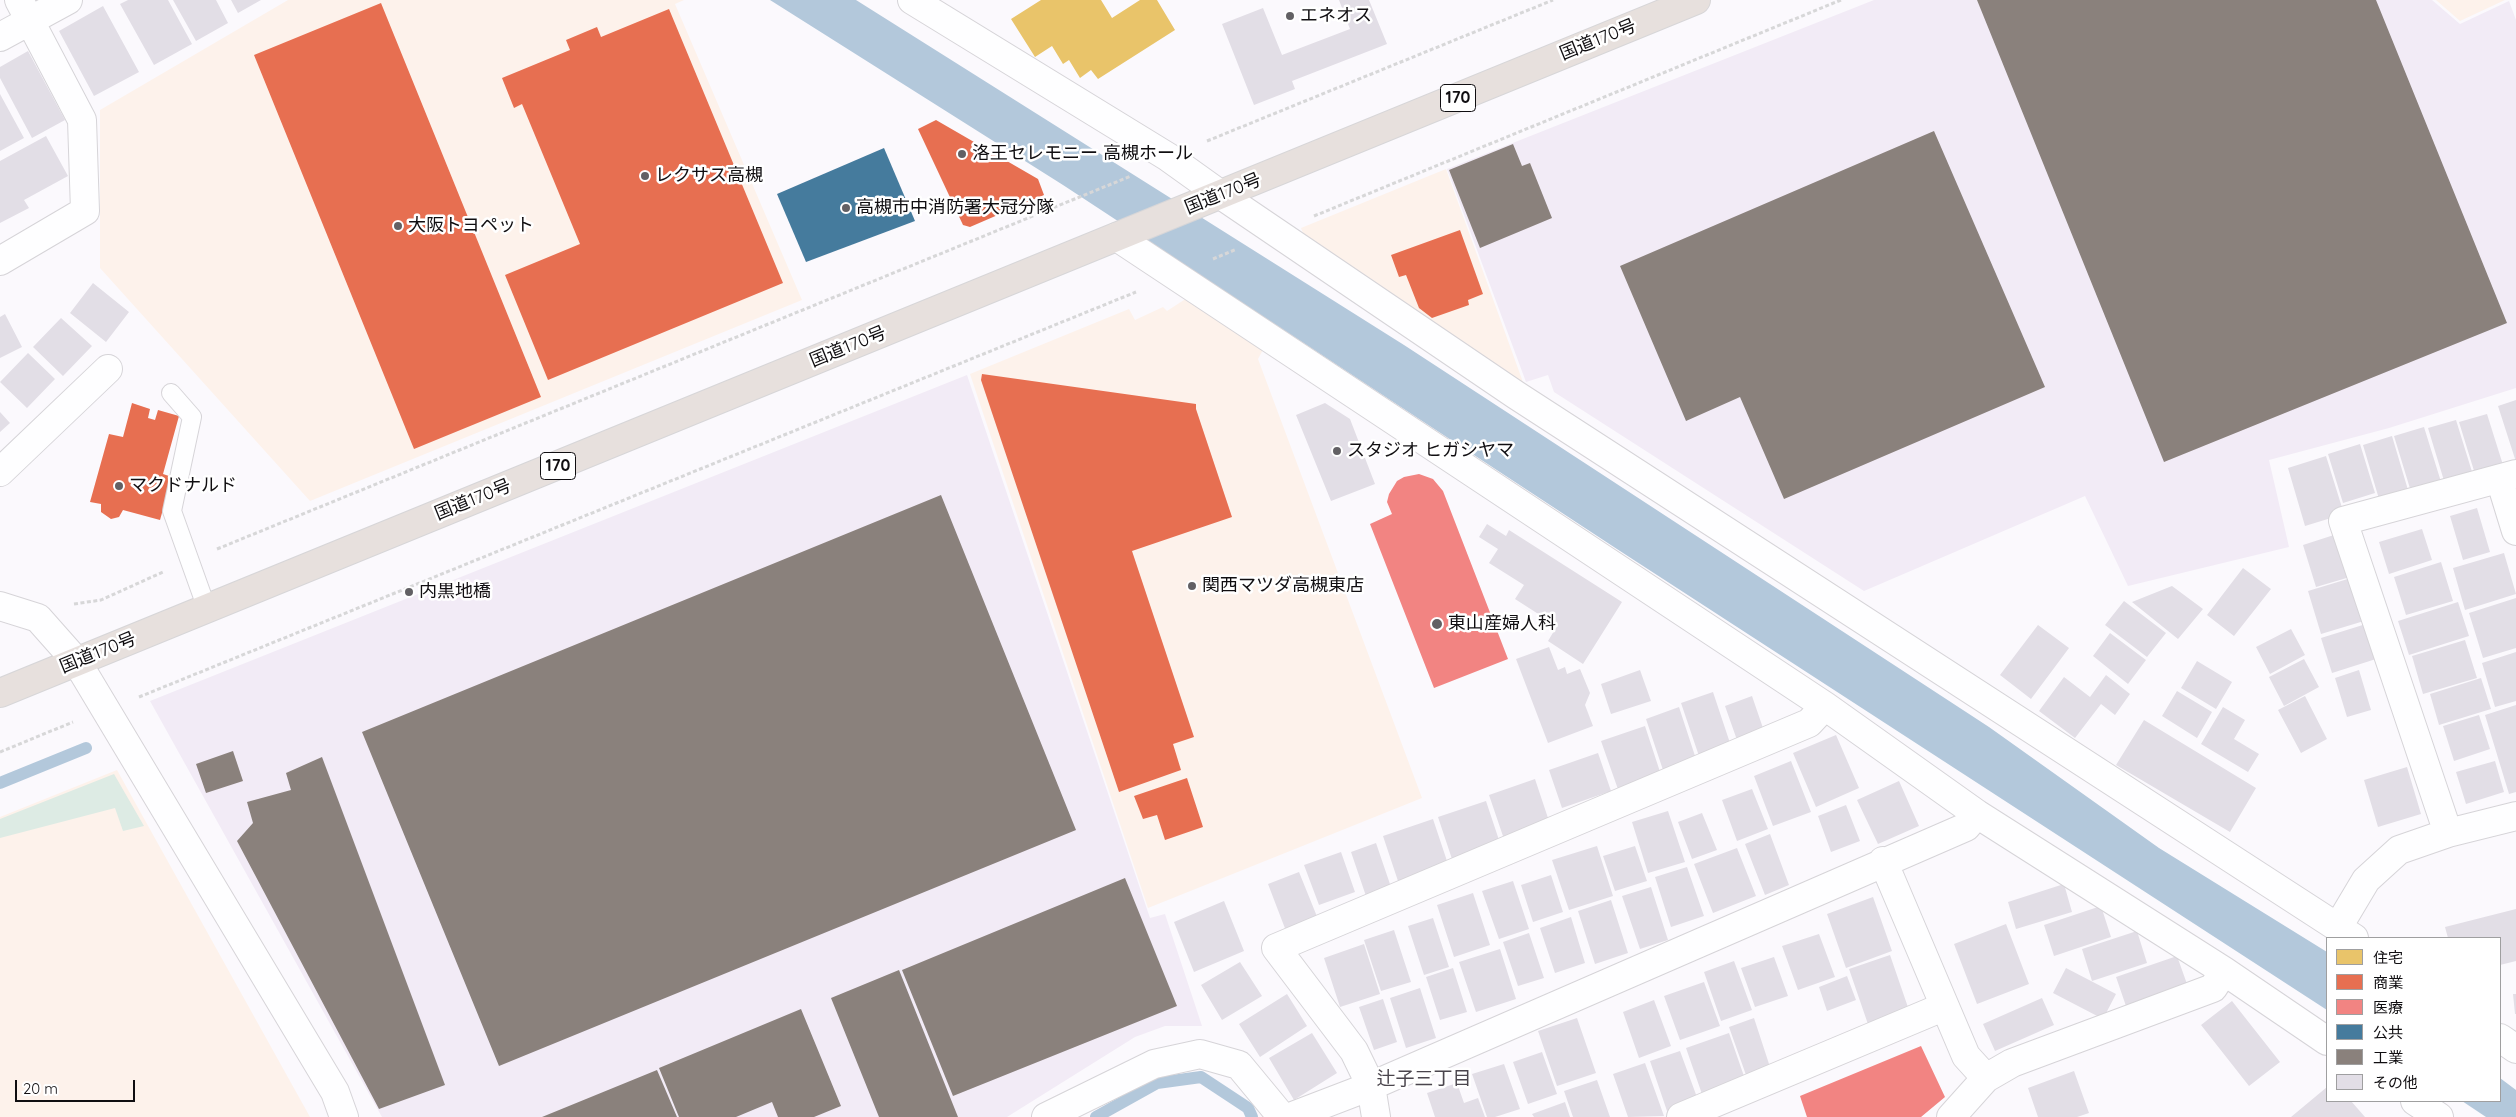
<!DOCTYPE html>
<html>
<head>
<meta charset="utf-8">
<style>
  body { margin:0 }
  #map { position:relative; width:2516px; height:1117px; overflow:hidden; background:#fbf9fd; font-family:Quicksand,"Noto Sans JP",sans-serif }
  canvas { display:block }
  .legend { position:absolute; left:2326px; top:937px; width:175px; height:165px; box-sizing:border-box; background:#fff; border:1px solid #9f9fa0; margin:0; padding:6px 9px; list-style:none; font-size:15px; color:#100e11 }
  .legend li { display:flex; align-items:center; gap:10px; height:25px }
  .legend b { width:25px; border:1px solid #9f9fa0 }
  .scale { position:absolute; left:15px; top:1080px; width:120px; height:22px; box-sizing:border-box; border:2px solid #100e11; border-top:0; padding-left:6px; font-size:15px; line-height:18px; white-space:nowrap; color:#100e11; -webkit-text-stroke:4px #fff; paint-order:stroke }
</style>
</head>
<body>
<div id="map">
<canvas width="2516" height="1117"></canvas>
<ul class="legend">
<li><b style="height:14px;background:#e9c46a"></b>住宅</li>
<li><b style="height:14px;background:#e76f51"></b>商業</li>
<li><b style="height:14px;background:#f28482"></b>医療</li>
<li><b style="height:14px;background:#457b9d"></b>公共</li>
<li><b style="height:14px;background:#8a817c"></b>工業</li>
<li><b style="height:14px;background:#e2dee6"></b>その他</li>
</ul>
<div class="scale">20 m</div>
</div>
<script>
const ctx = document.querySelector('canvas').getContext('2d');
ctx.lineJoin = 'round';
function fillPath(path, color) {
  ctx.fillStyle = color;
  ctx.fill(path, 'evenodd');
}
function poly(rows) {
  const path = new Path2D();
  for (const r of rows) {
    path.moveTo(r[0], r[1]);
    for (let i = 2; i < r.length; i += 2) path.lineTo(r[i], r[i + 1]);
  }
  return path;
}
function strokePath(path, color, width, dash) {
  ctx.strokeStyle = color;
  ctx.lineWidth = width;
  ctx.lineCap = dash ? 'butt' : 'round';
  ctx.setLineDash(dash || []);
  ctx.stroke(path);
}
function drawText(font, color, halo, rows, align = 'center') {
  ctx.font = font + ' Quicksand,"Noto Sans JP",sans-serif';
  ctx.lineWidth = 5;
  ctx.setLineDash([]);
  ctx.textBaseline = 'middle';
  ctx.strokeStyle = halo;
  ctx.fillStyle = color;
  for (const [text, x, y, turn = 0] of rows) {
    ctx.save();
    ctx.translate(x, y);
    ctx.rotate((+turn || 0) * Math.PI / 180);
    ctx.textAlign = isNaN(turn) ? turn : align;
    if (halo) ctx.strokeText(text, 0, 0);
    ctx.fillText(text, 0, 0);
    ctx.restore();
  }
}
const commercial = poly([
  [288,0,684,0,675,4,802,300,310,501,100,268,100,110],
  [2436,0,2505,0,2460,21],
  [1446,169,1524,385,1307,243,1301,228],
  [1187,298,1264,348,1258,359,1422,798,1148,908,970,374,1129,309,1135,320,1163,307,1167,311],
  [117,770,310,1117,0,1117,0,817]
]);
const built = poly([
  [1874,0,2432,0,2460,24,2509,1,2516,20,2516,388,2389,428,2269,460,2289,547,2128,586,2085,496,1864,591,1554,392,1548,375,1526,382,1447,169],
  [967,375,1150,918,1165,914,1202,1026,1165,1026,1135,1037,1007,1117,382,1117,150,701]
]);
const green = poly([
  [114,774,144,826,123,831,115,808,0,838,0,819]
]);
const water = poly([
  [770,0,856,0,1404,345,1989,727,2159,848,2327,952,2327,1010,1620,551,1063,185],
  [2500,1078,2516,1090,2516,1117,2486,1117,2462,1101,2500,1101]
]);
const homes = poly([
  [1041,0,1101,0,1112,18,1140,0,1157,0,1175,30,1098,79,1091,70,1080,78,1069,60,1063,64,1052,46,1035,57,1011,19]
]);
const shops = poly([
  [381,3,541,397,414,449,254,55],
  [669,9,783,283,548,380,505,275,580,244,522,104,514,108,502,78,570,50,566,40,597,27,601,37],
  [936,120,1038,179,1044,195,970,227,963,225,918,129],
  [1460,230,1483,294,1468,300,1469,305,1432,318,1419,308,1406,275,1399,277,1391,255],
  [982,374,1196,404,1196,409,1232,517,1132,551,1194,737,1173,744,1181,770,1119,792,981,380],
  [132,403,150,409,148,418,155,420,158,410,179,416,163,474,172,477,160,520,123,510,119,517,111,519,101,512,101,504,90,502,109,434,123,437],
  [1187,778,1203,827,1165,840,1157,815,1143,819,1134,796]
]);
const health = poly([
  [1419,474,1433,479,1443,491,1508,659,1434,688,1370,524,1392,514,1387,502,1389,494,1397,481,1404,477],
  [1921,1046,1945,1097,1921,1117,1807,1117,1800,1096]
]);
const public = poly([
  [884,148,915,221,806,262,777,194]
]);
const industry = poly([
  [1977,0,2376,0,2507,323,2164,462],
  [1934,131,2045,387,1784,499,1740,397,1686,421,1620,266],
  [1513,144,1522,166,1530,163,1552,218,1480,248,1449,170],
  [941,495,1076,830,499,1066,362,732],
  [233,751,243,781,206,793,196,764],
  [322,757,445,1085,379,1109,237,841,253,823,247,802,291,790,286,773],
  [1125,878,1177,1006,953,1096,902,970],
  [899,970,958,1117,879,1117,831,998],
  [801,1009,841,1106,814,1117,778,1117,772,1102,736,1117,679,1117,659,1068],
  [657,1070,677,1117,542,1117]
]);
const stream = poly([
  [0,783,86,748],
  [1096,1117,1157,1083,1201,1077,1248,1108,1252,1117]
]);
const building = poly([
  [128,0,168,0,192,44,154,65,120,4],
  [173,0,216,0,228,23,196,41],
  [231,0,261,0,238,13],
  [1339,0,1369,0,1387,44,1292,81,1295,89,1254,105,1222,24,1263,8,1282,55,1350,29],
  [103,6,139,72,94,96,59,31],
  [28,51,65,120,32,138,0,78,0,67],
  [0,94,24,138,0,151],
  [46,136,68,176,24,200,29,208,0,223,0,161],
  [93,283,129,312,106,342,70,313],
  [5,314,22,347,0,358,0,317],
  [61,318,92,346,63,376,33,347],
  [28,353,55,379,27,408,0,382],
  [2516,400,2516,462,2498,406],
  [1325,403,1350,419,1375,484,1331,501,1296,415],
  [0,412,10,423,0,432],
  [2487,414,2503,465,2475,474,2459,422],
  [2456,420,2473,475,2445,484,2428,428],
  [2424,427,2442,485,2412,495,2394,436],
  [2392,436,2408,490,2379,499,2363,445],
  [2360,444,2375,493,2343,503,2328,454],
  [2326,456,2344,514,2305,526,2288,468],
  [2477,508,2490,552,2463,560,2450,516],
  [1487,524,1506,536,1509,530,1622,602,1583,664,1548,641,1557,626,1515,599,1524,585,1489,563,1498,549,1479,537],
  [2422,529,2432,560,2389,574,2379,542],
  [2337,534,2350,577,2316,587,2303,545],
  [2504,553,2516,594,2465,610,2453,568],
  [2441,562,2453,601,2406,615,2394,577],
  [2243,568,2271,589,2234,636,2207,615],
  [2351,578,2364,621,2321,634,2308,591],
  [2172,586,2203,609,2178,639,2132,602],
  [2516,598,2516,648,2483,658,2469,613],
  [2124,601,2166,633,2147,657,2105,625],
  [2458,602,2469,636,2409,655,2398,621],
  [2366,624,2376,659,2332,673,2321,638],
  [2038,625,2069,648,2031,699,2000,675],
  [2291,629,2305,655,2270,674,2256,647],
  [2110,633,2146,660,2128,684,2093,656],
  [2465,640,2477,678,2423,694,2412,656],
  [1549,647,1558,670,1565,667,1567,674,1580,669,1590,693,1585,705,1593,726,1548,743,1516,659],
  [2516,652,2516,701,2495,707,2482,663],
  [2304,659,2319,687,2284,706,2269,677],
  [2197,661,2232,682,2216,709,2181,688],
  [1640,670,1651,701,1611,714,1601,684],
  [2359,670,2371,710,2347,717,2335,678],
  [2106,675,2130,694,2115,715,2101,704,2075,738,2039,711,2064,677,2090,697],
  [2481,678,2491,709,2439,725,2430,694],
  [2177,691,2212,712,2197,738,2162,716],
  [1713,692,1732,749,1700,759,1681,703],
  [1752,696,1764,731,1737,740,1725,706],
  [2305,696,2327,739,2301,753,2278,710],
  [2516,705,2516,792,2509,794,2485,715],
  [1679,707,1696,759,1663,770,1646,719],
  [2223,707,2245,720,2234,739,2259,754,2248,772,2201,744],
  [2479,715,2490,749,2454,761,2443,726],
  [2144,720,2256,788,2230,832,2116,765],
  [1645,726,1663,781,1620,795,1601,741],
  [1836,735,1859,788,1816,807,1793,753],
  [1598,753,1611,791,1562,808,1549,770],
  [1791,761,1811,812,1773,826,1754,776],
  [2495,761,2504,792,2466,804,2456,772],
  [2407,767,2421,814,2378,827,2364,780],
  [1535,779,1551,827,1505,842,1489,795],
  [1899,781,1919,826,1878,844,1857,800],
  [1752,789,1768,829,1737,841,1722,800],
  [1486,801,1501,846,1453,862,1438,817],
  [1846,805,1860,841,1831,852,1818,816],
  [1668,811,1685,862,1648,873,1632,822],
  [1702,813,1717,850,1692,859,1678,822],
  [1433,819,1449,867,1399,884,1383,836],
  [1770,834,1789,885,1765,895,1745,844],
  [1376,843,1392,890,1367,899,1351,852],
  [1597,846,1613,896,1569,910,1552,860],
  [1635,846,1647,881,1615,891,1603,856],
  [1737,848,1756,896,1713,913,1694,864],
  [1341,852,1355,892,1319,905,1304,865],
  [1687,867,1704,916,1671,927,1655,877],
  [1299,872,1318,919,1286,931,1268,884],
  [1551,875,1563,912,1533,922,1521,885],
  [1513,881,1529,929,1499,939,1482,891],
  [2064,884,2072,912,2016,929,2008,902],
  [1651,887,1668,940,1640,949,1622,896],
  [1473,893,1490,945,1454,957,1437,905],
  [1873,897,1892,951,1846,968,1827,914],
  [1611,900,1628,953,1595,964,1578,911],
  [1224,901,1244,951,1194,972,1174,922],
  [2101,906,2111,937,2054,956,2044,925],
  [2516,909,2516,961,2500,965,2500,938,2448,938,2445,927],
  [1571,917,1585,963,1555,973,1540,928],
  [1433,918,1449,967,1424,975,1408,926],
  [2006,924,2029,984,1977,1004,1954,944],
  [1394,930,1411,982,1381,991,1364,940],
  [2137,931,2147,963,2092,981,2082,949],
  [1529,933,1544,978,1518,986,1503,942],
  [1819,934,1835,977,1798,990,1782,946],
  [1364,944,1380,994,1340,1007,1324,958],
  [1500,949,1516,999,1476,1012,1459,962],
  [1890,955,1911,1016,1870,1030,1849,969],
  [2177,956,2187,984,2126,1006,2116,977],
  [1774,957,1788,996,1755,1007,1741,968],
  [1734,961,1752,1010,1721,1021,1704,972],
  [1240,962,1262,996,1222,1020,1201,985],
  [1453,968,1467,1012,1440,1020,1426,977],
  [2066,968,2116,994,2103,1019,2053,993],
  [1847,976,1856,1000,1827,1011,1819,987],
  [1704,982,1720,1026,1680,1040,1664,996],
  [1420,988,1436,1038,1406,1048,1390,998],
  [1287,994,1307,1026,1260,1057,1239,1024],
  [2513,994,2516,994,2516,1014,2515,1014],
  [2042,998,2054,1025,1995,1051,1983,1024],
  [1383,999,1397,1042,1374,1050,1359,1007],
  [1654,1000,1671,1046,1639,1058,1623,1012],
  [2232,1001,2280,1062,2249,1086,2201,1025],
  [1577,1018,1596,1073,1557,1086,1538,1031],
  [1754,1018,1770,1067,1746,1075,1729,1027],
  [1312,1033,1337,1073,1294,1100,1269,1058],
  [1729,1033,1746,1082,1703,1097,1686,1048],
  [1680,1051,1698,1100,1667,1111,1650,1061],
  [1542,1052,1557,1094,1528,1104,1513,1062],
  [1645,1063,1664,1116,1628,1117,1613,1074],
  [1504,1064,1520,1109,1495,1117,1487,1117,1472,1074],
  [2074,1071,2089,1113,2077,1117,2038,1117,2028,1088],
  [1597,1080,1610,1117,1573,1117,1564,1091],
  [1457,1083,1464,1103,1478,1098,1485,1117,1435,1117,1427,1093],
  [2327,1087,2327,1101,2351,1101,2365,1117,2291,1117],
  [1565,1102,1570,1117,1534,1117,1532,1114]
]);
const path = poly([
  [1207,141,1553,0],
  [1314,216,1841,0],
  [1213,259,1237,249],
  [217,549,1131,176],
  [74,604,101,600,163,572],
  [139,697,1136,292],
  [0,752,73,722]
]);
const service = poly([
  [171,393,192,417,172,511,207,609]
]);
const minor = poly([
  [912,0,1168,157,1221,195,1516,395,2354,938],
  [0,37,68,0],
  [1117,237,1825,706,1977,814,2224,971,2327,1041],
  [0,261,85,211,82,120,19,0],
  [0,472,108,369],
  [2500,479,2516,531],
  [0,606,38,618,77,662,335,1092,344,1117],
  [2448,833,2343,521,2516,474],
  [1883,861,1966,1056,1986,1078],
  [2338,927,2366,880,2399,850,2448,833,2516,816],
  [2500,1038,2516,1049],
  [2415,1101,2439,1117],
  [1046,1117,1154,1064,1200,1054,1239,1065,1282,1117],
  [1290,1117,1371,1086,1966,827,1977,814],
  [1376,1117,1371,1086,1354,1051,1276,948,1809,723,1825,706],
  [1681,1117,1943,1007],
  [1951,1117,1986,1078,2012,1063,2213,988,2224,971]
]);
const trunk = poly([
  [0,693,1696,0]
]);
const markers = [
  [1290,16,5,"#626064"],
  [962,154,5,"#626064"],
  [645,176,5,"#626064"],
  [846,208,5,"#626064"],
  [398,226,5,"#626064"],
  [1337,451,5,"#626064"],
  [119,486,5,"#626064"],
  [1192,586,5,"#626064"],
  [409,592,5,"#626064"],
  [1437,624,6,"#626064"]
];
const shields = [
  [1458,98,35],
  [558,466,35]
];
const shieldNames = [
  ["170",1458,98],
  ["170",558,466]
];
const poiNames = [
  ["エネオス",1300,16],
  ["洛王セレモニー 高槻ホール",972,154],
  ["レクサス高槻",655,176],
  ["高槻市中消防署大冠分隊",856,208],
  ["大阪トヨペット",408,226],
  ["スタジオ ヒガシヤマ",1347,451],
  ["マクドナルド",129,486],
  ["関西マツダ高槻東店",1202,586],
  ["内黒地橋",419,592],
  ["東山産婦人科",1448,624]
];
const streetNames = [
  ["国道170号",1598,40,-22],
  ["国道170号",1223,194,-22],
  ["国道170号",848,347,-22],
  ["国道170号",473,500,-22],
  ["国道170号",98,653,-22]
];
const neighbourhoodNames = [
  ["辻子三丁目",1424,1079]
];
fillPath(commercial, '#fdf2eb');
fillPath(built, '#f2ebf6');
fillPath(green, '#ddebe4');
fillPath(water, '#b3c8db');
fillPath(homes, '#e9c46a');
fillPath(shops, '#e76f51');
fillPath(health, '#f28482');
fillPath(public, '#457b9d');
fillPath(industry, '#8a817c');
strokePath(stream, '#b3c8db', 12);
fillPath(building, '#e2dee6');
strokePath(service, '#d6d4d8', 20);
strokePath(minor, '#d6d4d8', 30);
strokePath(trunk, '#d7d6d8', 30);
strokePath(path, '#d7d7d8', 3, [4, 2.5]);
strokePath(service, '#fefeff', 18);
strokePath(minor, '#fefeff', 28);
strokePath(trunk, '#e7e0dd', 28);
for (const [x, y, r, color] of markers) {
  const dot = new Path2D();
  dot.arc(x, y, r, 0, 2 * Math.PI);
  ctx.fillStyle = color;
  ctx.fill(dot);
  strokePath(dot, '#fff', 2);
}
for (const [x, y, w] of shields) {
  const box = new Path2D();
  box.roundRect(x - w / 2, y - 13.5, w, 27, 4);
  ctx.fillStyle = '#fff';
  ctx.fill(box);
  strokePath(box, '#100e11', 1);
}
drawText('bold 16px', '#100e11', null, shieldNames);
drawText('18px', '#100e11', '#fff', poiNames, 'left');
drawText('18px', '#100e11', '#fff', streetNames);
drawText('19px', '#4a454d', '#fff', neighbourhoodNames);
</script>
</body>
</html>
